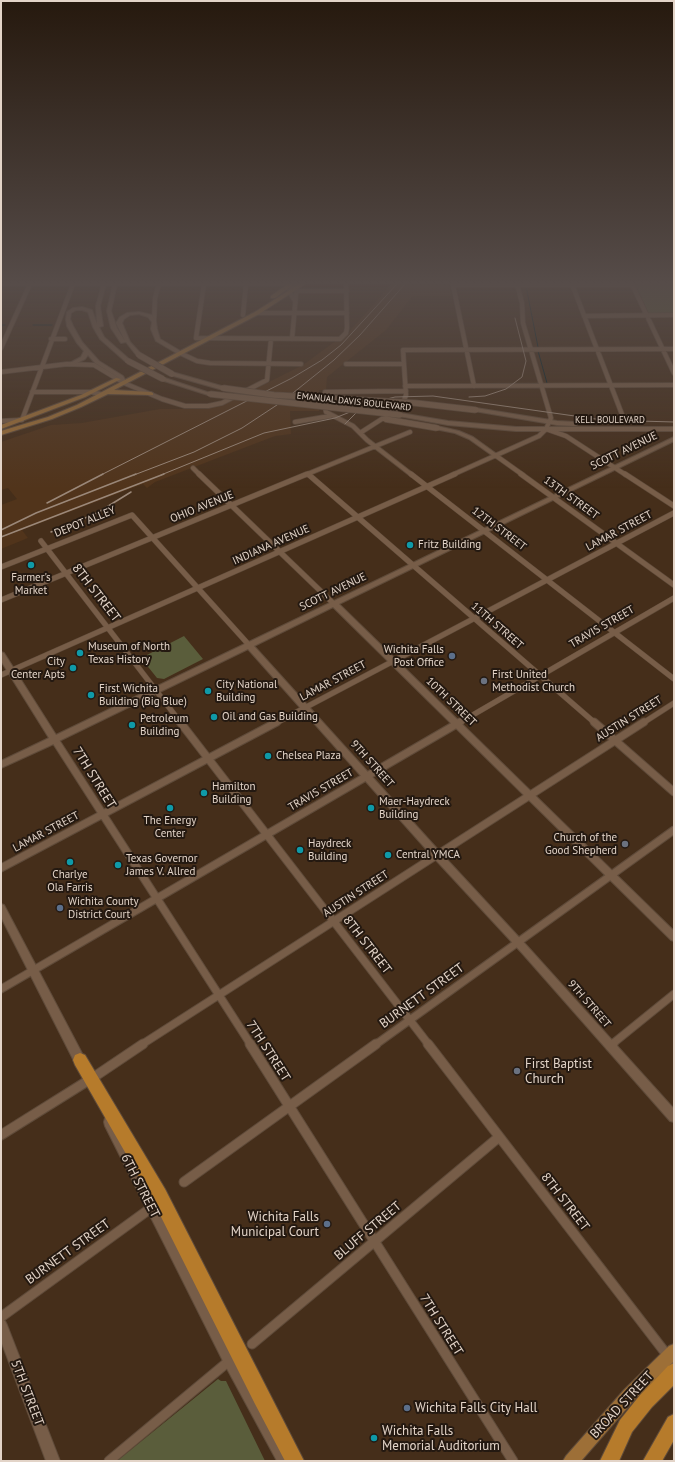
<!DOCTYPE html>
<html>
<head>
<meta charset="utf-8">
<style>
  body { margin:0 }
  #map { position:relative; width:675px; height:1462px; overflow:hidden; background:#452e1a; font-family:"PT Sans",sans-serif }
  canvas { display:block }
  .frame { position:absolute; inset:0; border:2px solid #e3d4c8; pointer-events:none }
</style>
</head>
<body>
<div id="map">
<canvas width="675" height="1462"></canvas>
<div class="frame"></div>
</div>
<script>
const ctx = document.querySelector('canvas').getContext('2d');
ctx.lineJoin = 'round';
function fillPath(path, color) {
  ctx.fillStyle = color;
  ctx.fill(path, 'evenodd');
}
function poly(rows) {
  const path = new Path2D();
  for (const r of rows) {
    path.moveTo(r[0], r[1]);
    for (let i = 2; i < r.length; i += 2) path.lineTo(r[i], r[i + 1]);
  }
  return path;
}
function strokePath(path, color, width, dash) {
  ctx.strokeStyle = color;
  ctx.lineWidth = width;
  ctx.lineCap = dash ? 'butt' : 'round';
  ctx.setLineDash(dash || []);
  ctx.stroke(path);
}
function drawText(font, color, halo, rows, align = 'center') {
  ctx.font = font + ' "PT Sans",sans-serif';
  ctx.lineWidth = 4;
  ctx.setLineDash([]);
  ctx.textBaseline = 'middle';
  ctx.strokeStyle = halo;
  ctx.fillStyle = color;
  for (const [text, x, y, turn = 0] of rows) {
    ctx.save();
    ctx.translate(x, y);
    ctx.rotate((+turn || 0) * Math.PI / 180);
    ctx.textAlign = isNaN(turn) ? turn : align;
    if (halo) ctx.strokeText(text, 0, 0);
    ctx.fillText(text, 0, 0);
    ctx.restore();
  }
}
const built = poly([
  [391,284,471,284,449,284,452,296,413,296,386,330,327,377,326,390,319,390,319,411,290,411,291,434,275,436,155,482,147,488,143,484,22,530,28,538,1,549,1,505,17,499,8,488,1,490,1,442,51,425,82,423,160,409,205,409,229,402,303,365,337,340,343,339]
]);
const green = poly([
  [635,284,674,284,674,314,649,314],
  [184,636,203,659,164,679,157,678,141,658],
  [218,1379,221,1381,226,1381,265,1461,117,1461]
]);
const stream = poly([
  [526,286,538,347],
  [1,325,5,325],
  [33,325,52,325],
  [538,351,547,383]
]);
const streetFar3 = poly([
  [1,284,290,284],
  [204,284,196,338,340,339,346,333,347,328,346,284],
  [294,284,289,291,295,301],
  [572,284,623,417],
  [632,284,674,373],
  [297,291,347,291],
  [257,313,347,313],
  [243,315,246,284],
  [584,316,674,315],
  [154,322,155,298,159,284],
  [51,339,65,339],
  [292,339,297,284],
  [1,348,30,284],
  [180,353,197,361,210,363,301,364],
  [346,364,404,364],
  [1,372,67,364,94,365,124,383,162,399,185,406,208,406,222,403,267,380,271,339],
  [405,386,674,385],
  [474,386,453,285,632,285],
  [406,391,325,392,325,407,326,412,353,426,367,440,412,475],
  [32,392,91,392,100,394],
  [1,421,22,420,73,284],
  [295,422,330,416],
  [546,429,566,436,626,475],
  [360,433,402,406,406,395,403,350,674,349],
  [495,455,523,475],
  [193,468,200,475],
  [308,474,309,475],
  [305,475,410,432],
  [452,475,539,436,546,429,551,418,523,323,522,303,517,284]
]);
const streetFar2 = poly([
  [199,474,334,604],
  [308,474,595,723],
  [411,474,674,679],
  [521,474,674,585],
  [625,474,674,506],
  [41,541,181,723],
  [1,567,132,515,249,645],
  [1,600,307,474],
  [1,675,455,474],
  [276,723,674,513],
  [459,723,674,598],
  [643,723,674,703]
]);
const streetFar1 = poly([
  [180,722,429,1045],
  [594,722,674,792],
  [55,740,251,1045],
  [1,868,277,722],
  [1,989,460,722],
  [141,1045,644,722],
  [375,1045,674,830],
  [611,1045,674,994]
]);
const street = poly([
  [250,1044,513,1461],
  [428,1044,674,1364],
  [610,1046,613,1044],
  [91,1079,143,1044],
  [1,1135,89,1080],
  [184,1182,376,1044],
  [1,1317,151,1208],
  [252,1344,499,1137],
  [109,1461,229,1361]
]);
const secondary = poly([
  [102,284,106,284,100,306,103,326,99,327,104,337,130,360,130,362,126,362,100,339,93,327,88,312,82,310,76,310,71,313,70,319,73,326,82,342,99,361,123,376,127,383,124,385,122,384,119,378,95,363,88,355,85,359,73,365,68,364,81,357,84,351,77,343,67,326,66,319,67,312,73,308,82,307,92,310,97,324,96,306,102,284],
  [113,284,117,284,111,311,117,328,125,341,116,323,120,317,127,313,139,312,152,315,156,322,157,329,160,339,182,352,182,354,178,354,156,341,151,329,152,322,148,317,139,314,130,315,124,319,122,323,130,342,142,355,137,356,126,342,121,343,111,328,107,311,113,284],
  [172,372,225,387,226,388,223,390,170,375,169,374,172,372],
  [161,378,165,378,213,394,208,395,161,380,161,378],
  [476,408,557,421,575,422,578,424,575,426,557,425,474,411,474,409,476,408],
  [400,413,448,421,516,427,674,427,674,431,516,431,448,425,398,416,398,414,400,413],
  [437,426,459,431,473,437,498,455,495,457,493,456,469,439,455,433,435,429,435,427,437,426],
  [674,437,674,441,339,604,674,931,674,941,671,940,333,607,254,646,440,852,528,947,674,1109,674,1122,670,1121,522,953,434,858,248,649,59,741,58,742,1,768,1,761,49,738,1,661,1,652,4,653,56,735,674,437],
  [1,904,4,905,85,1059,86,1063,85,1067,81,1068,77,1067,1,917,1,904],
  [109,1117,113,1118,233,1357,291,1461,277,1461,225,1365,105,1126,104,1122,105,1118,109,1117],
  [1,1319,5,1321,7,1325,60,1461,46,1461,1,1341,1,1319]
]);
const primary = poly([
  [288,284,294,284,275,298,271,298,271,296,288,284],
  [299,284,305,284,259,314,114,390,151,392,153,393,153,395,108,394,81,407,52,419,1,435,1,431,48,417,77,405,255,312,299,284],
  [116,378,121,379,85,397,1,429,1,425,81,395,116,378],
  [674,1344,674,1361,634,1400,581,1461,563,1461,566,1456,624,1390,669,1346,674,1344]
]);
const highway = poly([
  [80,1053,85,1055,165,1189,304,1461,285,1461,255,1404,153,1201,75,1065,73,1060,75,1055,80,1053],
  [674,1363,674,1385,652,1407,632,1432,619,1461,600,1461,620,1420,640,1395,668,1366,674,1363],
  [674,1414,674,1440,662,1461,643,1461,668,1417,674,1414]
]);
const railFar1 = poly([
  [469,397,485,396,506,389,522,377,526,361,515,318],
  [345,424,358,411],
  [101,475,292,378,322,360,341,345,397,284],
  [134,475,194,452,242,428,283,401,334,360,360,335,405,284],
  [161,475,264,433,335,418,375,402,395,397,433,396,603,420,674,422]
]);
const rail = poly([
  [47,503,103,474],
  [1,530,36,513,136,474],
  [51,532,97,513,131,492],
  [1,537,164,474]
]);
const secondaryBridge = poly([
  [139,355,172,374],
  [128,361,163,379],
  [223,388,274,395,415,403,476,410],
  [210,394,400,415],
  [385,419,437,428]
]);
const markers = [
  [410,545,4,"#0f9aa8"],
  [31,565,4,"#0f9aa8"],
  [80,653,4,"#0f9aa8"],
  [452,656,4,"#5c6f8a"],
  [73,668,4,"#0f9aa8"],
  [484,681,4,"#6b7280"],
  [208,691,4,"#0f9aa8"],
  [91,695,4,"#0f9aa8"],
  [214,717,4,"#0f9aa8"],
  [132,725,4,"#0f9aa8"],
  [268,756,4,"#0f9aa8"],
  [204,793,4,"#0f9aa8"],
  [170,808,4,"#0f9aa8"],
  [371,808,4,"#0f9aa8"],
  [625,844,4,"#6b7280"],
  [300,850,4,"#0f9aa8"],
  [388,855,4,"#0f9aa8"],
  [70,862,4,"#0f9aa8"],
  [118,865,4,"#0f9aa8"],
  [60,908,4,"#5c6f8a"],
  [517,1071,4,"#6b7280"],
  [327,1224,4,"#5c6f8a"],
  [407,1408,4,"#5c6f8a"],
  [374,1438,4,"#0f9aa8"]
];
const farStreetnames = [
  ["EMANUAL DAVIS BOULEVARD",354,402,6],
  ["KELL BOULEVARD",610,420]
];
const streetNames = [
  ["SCOTT AVENUE",624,451,-26],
  ["13TH STREET",571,498,36],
  ["OHIO AVENUE",202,507,-22],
  ["DEPOT ALLEY",85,522,-22],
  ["12TH STREET",499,529,37],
  ["LAMAR STREET",619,531,-28],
  ["INDIANA AVENUE",271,545,-24],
  ["SCOTT AVENUE",333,592,-26],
  ["11TH STREET",497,626,41],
  ["TRAVIS STREET",602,627,-30],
  ["LAMAR STREET",333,681,-28],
  ["10TH STREET",451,702,44],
  ["AUSTIN STREET",629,719,-32],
  ["9TH STREET",372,764,48],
  ["TRAVIS STREET",321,790,-30],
  ["LAMAR STREET",46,832,-28],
  ["AUSTIN STREET",356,894,-33],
  ["9TH STREET",589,1004,49]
];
const poiNames = [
  ["Fritz Building",418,545],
  ["Farmer's",31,578,"center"],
  ["Market",31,591,"center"],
  ["Museum of North",88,647],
  ["Texas History",88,660],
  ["Wichita Falls",444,650,"right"],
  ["Post Office",444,663,"right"],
  ["City",65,662,"right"],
  ["Center Apts",65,675,"right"],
  ["First United",492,675],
  ["Methodist Church",492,688],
  ["City National",216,685],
  ["Building",216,698],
  ["First Wichita",99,689],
  ["Building (Big Blue)",99,702],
  ["Oil and Gas Building",222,717],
  ["Petroleum",140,719],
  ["Building",140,732],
  ["Chelsea Plaza",276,756],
  ["Hamilton",212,787],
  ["Building",212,800],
  ["Maer-Haydreck",379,802],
  ["Building",379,815],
  ["The Energy",170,821,"center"],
  ["Center",170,834,"center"],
  ["Church of the",617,838,"right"],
  ["Good Shepherd",617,851,"right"],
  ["Haydreck",308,844],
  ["Building",308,857],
  ["Central YMCA",396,855],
  ["Texas Governor",126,859],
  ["James V. Allred",126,872],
  ["Charlye",70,875,"center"],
  ["Ola Farris",70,888,"center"],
  ["Wichita County",68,902],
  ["District Court",68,915]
];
const nearStreetnames = [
  ["8TH STREET",96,593,52],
  ["7TH STREET",94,778,58],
  ["8TH STREET",367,945,52],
  ["BURNETT STREET",422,996,-36],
  ["7TH STREET",268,1051,57],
  ["6TH STREET",140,1186,63],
  ["8TH STREET",565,1202,52],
  ["BLUFF STREET",368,1231,-40],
  ["BURNETT STREET",68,1252,-36],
  ["7TH STREET",441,1325,58],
  ["5TH STREET",27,1393,69],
  ["BROAD STREET",622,1405,-47]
];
const nearPoinames = [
  ["First Baptist",525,1064],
  ["Church",525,1079],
  ["Wichita Falls",319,1217,"right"],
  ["Municipal Court",319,1232,"right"],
  ["Wichita Falls City Hall",415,1408],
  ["Wichita Falls",382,1431],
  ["Memorial Auditorium",382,1446]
];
fillPath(built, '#51341b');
fillPath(green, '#5a5d3b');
strokePath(stream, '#00222a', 1);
strokePath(streetFar3, '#5f4b3a', 5.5);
strokePath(streetFar2, '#5f4b3a', 6);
strokePath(streetFar1, '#5f4b3a', 9);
strokePath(street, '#5f4b3a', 11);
strokePath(secondary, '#5f4b3a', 2);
strokePath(primary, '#5f4b3a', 2);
strokePath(highway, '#5f4b3a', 2);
strokePath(streetFar3, '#775d48', 4);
strokePath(streetFar2, '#775d48', 5);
strokePath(streetFar1, '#775d48', 7);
strokePath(street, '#775d48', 9);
fillPath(secondary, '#775d48');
fillPath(primary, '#9d6f37');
fillPath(highway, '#b67b2b');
strokePath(railFar1, '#9b8879', 1);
strokePath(rail, '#9b8879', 1.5);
strokePath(secondaryBridge, '#5f4b3a', 7, []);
strokePath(secondaryBridge, '#775d48', 5.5);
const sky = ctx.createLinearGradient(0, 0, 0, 488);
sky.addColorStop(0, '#26190e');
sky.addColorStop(0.58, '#564c49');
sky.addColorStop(1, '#564c4900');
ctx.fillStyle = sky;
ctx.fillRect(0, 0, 675, 488);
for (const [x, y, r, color] of markers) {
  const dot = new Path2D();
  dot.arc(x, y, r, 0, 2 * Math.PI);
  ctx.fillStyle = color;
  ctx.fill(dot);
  strokePath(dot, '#241911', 1.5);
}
drawText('9px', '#e3d4c8', '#241911', farStreetnames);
drawText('11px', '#e3d4c8', '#241911', streetNames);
drawText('11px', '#e3d4c8', '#241911', poiNames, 'left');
drawText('13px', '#e3d4c8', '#241911', nearStreetnames);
drawText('13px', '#e3d4c8', '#241911', nearPoinames, 'left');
</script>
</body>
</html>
